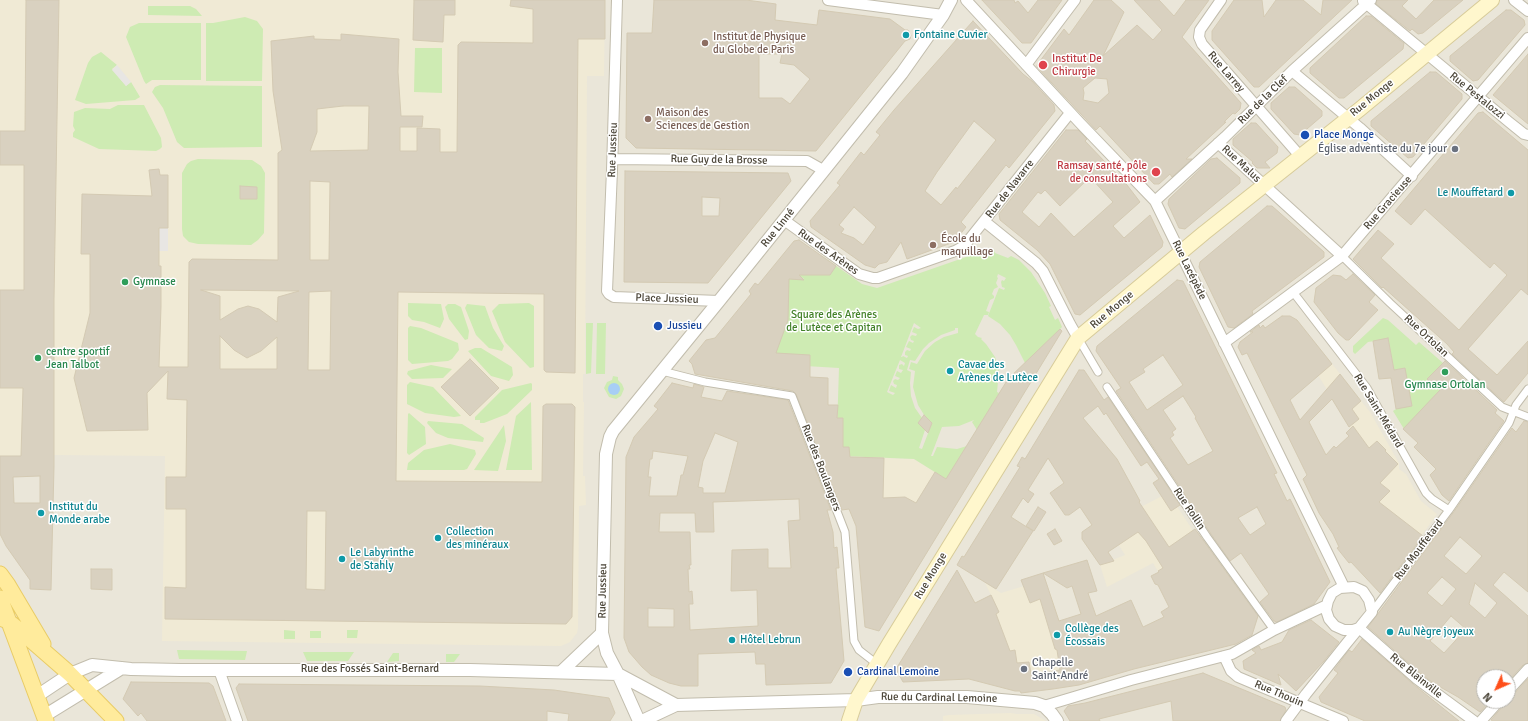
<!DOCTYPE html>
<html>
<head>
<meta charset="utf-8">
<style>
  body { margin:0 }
  #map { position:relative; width:1528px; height:721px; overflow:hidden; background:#f6f4ec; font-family:Signika,sans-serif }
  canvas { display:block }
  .north { position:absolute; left:1476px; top:669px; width:40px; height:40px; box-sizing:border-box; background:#fff; border:1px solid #b7b5af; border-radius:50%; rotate:225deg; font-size:11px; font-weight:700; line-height:16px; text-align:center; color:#4b4538 }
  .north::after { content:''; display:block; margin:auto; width:14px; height:18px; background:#ff4f1a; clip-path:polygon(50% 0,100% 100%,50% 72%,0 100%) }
</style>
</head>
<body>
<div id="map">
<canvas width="1528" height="721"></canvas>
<div class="north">N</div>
</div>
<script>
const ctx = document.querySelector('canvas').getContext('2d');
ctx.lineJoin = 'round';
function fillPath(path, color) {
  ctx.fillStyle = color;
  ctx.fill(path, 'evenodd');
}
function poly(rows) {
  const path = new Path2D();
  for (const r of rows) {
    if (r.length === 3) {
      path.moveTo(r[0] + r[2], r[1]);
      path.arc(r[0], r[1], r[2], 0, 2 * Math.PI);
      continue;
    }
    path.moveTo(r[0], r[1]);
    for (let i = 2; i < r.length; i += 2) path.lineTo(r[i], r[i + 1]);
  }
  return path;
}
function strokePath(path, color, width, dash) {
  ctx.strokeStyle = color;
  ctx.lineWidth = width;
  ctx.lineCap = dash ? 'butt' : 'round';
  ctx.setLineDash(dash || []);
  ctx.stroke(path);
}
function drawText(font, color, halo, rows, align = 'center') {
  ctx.font = font + ' Signika,sans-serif';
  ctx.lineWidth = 3;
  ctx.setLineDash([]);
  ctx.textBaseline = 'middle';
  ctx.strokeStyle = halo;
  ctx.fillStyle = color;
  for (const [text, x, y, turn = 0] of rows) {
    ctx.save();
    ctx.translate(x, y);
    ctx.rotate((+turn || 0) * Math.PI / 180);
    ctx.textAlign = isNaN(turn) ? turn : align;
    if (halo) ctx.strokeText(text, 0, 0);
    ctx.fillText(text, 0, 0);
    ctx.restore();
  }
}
const residential = poly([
  [0,0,1528,0,1528,721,0,721],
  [1484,677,1508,677,1508,701,1484,701]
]);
const education = poly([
  [0,0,605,0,604,76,587,76,585,374,583,374,583,402,584,402,583,476,585,476,586,505,579,506,578,628,577,633,570,642,561,646,162,641,165,456,54,455,0,456],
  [1326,356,1370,412,1399,463,1399,469,1406,474,1421,501,1437,514,1412,549,1357,508,1361,445,1313,367],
  [825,456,914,459,935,472,908,516],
  [1168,493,1198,538,1173,597,1153,563,1107,587,1100,565,1125,555,1106,525],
  [985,583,1001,593,1031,584,1040,596,1050,592,1080,685,1021,693,1020,691,1015,691,987,617,991,595],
  [1010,713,1017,714,1034,714,1046,721,943,721,943,716,949,715]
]);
const green = poly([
  [148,6,190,6,196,9,202,16,148,15],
  [245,17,257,21,263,29,262,81,206,81,206,23,213,23],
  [139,23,201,23,201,80,152,80,146,84,144,81,126,37,130,27],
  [415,48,442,48,442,93,414,92],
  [101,52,117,65,112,69,126,86,131,82,140,97,135,100,86,104,75,100,88,63,92,57],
  [160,85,262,86,262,147,184,148,177,142,163,108,152,92,155,87],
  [118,105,144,105,161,138,162,147,160,149,156,151,99,149,73,137,73,133,75,130,73,126,74,112,85,108,110,109],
  [198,159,252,160,261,166,265,173,264,233,258,240,251,245,198,244,189,242,183,236,182,229,182,173,187,164,191,161],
  [989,249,994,249,995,253,1008,258,1011,256,1019,260,1031,272,1045,293,1051,306,1049,307,1055,320,1058,318,1062,327,1025,363,1016,345,1010,335,1000,324,988,316,999,288,1004,290,1005,288,1002,287,1001,282,1002,280,1004,281,1006,278,998,274,997,277,998,278,996,283,998,287,994,289,992,294,994,296,994,298,990,300,986,311,989,312,988,315,984,315,975,334,978,337,982,338,981,339,986,344,995,357,999,371,997,392,999,393,977,430,972,422,974,420,959,426,942,427,931,456,933,456,937,447,957,449,967,446,946,479,914,459,843,456,843,429,837,429,839,368,772,364,788,279,804,279,779,259,784,254,809,273,822,256,862,284,877,288],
  [914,323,921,328,918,329,914,327,912,332,917,334,916,336,912,335,910,337,911,340,914,341,913,343,909,341,906,347,911,349,910,351,907,350,905,352,905,355,908,356,907,358,903,356,902,357,901,357],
  [955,328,958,328,958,333,944,337,935,342,925,351,917,364,911,362,909,369,915,371,913,387,918,405,926,418,932,423,922,449,919,448,925,430,918,423,922,418,915,408,911,396,910,383,911,372,907,370,910,360,915,361,923,349,929,343,941,335,955,330],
  [900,360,905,363,904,366,902,364,899,365,899,369,903,370,901,373,897,371,895,376,900,378,898,380,895,379,893,381,894,384,897,385,896,388,891,385,889,391,895,393,893,395,887,392],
  [408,303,441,304,444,319,440,328,424,322,412,320,408,316],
  [529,303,534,306,534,367,530,368,505,342,492,311,499,304],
  [448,304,455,304,461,307,469,331,468,339,465,340,449,319,445,307],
  [467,304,485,306,493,328,504,346,502,351,489,348,476,335,465,308],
  [1383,318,1388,320,1416,345,1419,342,1443,363,1427,379,1440,390,1404,429,1393,411,1396,409,1405,368,1394,370,1388,339,1368,342,1355,354,1353,352,1353,346],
  [586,323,593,323,591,373,586,374],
  [597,323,606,323,605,374,596,374],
  [410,326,421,328,458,343,459,350,452,359,448,361,412,364,408,360,408,328],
  [475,348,481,348,512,367,513,375,509,381,491,376,468,351],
  [431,365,452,369,443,378,412,379,407,374,408,371],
  [613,376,618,377,618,380,622,384,624,389,621,396,616,399,609,397,604,388,607,382,612,380],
  [410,382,433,387,461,416,454,417,425,413,407,404,407,385],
  [531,383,532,384,532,390,507,414,484,423,480,423,480,420,475,420,475,417,502,390],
  [531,402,532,470,506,470,516,416],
  [409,413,425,427,426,444,409,455,407,453,408,414],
  [428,421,462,424,484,438,483,442,448,438,436,433,427,423],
  [504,425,506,441,498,471,474,470],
  [450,444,475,450,476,454,467,469,464,470,407,470,408,463,424,450],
  [284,630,295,631,295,639,284,639],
  [347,630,358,630,357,638,347,638],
  [310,631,321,631,321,638,310,638],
  [177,650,247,651,245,660,179,659],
  [303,652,354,652,348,661,307,661],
  [393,653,399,653,399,661,387,662],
  [446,654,460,654,454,662,446,662]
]);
const parking = poly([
  [117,65,131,82,126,86,112,70],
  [159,228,168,228,168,251,159,251]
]);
const water = poly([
  [614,389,6]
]);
const building = poly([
  [26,0,59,0,54,299,54,466,51,590,30,589,30,580,6,546,0,534,0,456,21,456,23,388,0,388,0,290,24,290,24,165,0,165,0,131,25,131,26,0],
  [40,476,40,503,14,503,13,477,40,476],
  [414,0,455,0,455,15,444,15,443,42,413,40,414,0],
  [511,0,605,0,605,39,578,39,575,373,546,372,544,370,544,294,398,292,396,481,542,482,543,406,546,404,572,404,575,407,572,617,566,624,165,619,165,587,186,588,186,509,166,509,166,477,186,477,187,400,167,399,168,371,147,393,148,430,87,431,74,378,90,313,90,254,81,254,82,194,152,196,149,170,159,169,160,175,168,175,168,228,159,228,159,266,161,266,161,306,159,367,188,367,189,262,192,259,278,260,278,153,282,150,273,91,271,41,314,36,314,39,341,40,341,34,399,39,398,72,401,116,423,116,422,127,400,127,400,151,417,151,417,128,440,129,440,152,457,152,458,45,461,42,533,43,533,9,510,6,511,0],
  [343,106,369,106,368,150,310,151,317,132,317,109,343,106],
  [310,181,330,182,329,260,310,260,310,181],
  [201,290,299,291,278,297,277,322,259,309,248,306,238,309,220,320,220,296,201,290],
  [331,291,330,370,308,370,309,292,331,291],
  [220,336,234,350,247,358,261,351,277,337,277,369,220,369,220,336],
  [307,511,326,511,325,590,306,589,307,511],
  [654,0,746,0,776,4,775,20,817,25,819,10,890,19,905,30,908,30,911,35,910,39,905,41,816,151,636,148,626,138,627,33,652,33,654,0],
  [759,54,782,54,780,63,794,65,810,79,790,104,782,98,759,98,759,54],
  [982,0,1014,0,1015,3,1018,1,1028,13,1038,0,1062,0,1031,43,1022,43,982,0],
  [1094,0,1111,0,1124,12,1103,56,1137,25,1153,40,1162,30,1134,0,1159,0,1174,16,1186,0,1209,0,1182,37,1241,103,1240,109,1235,114,1233,113,1224,122,1226,122,1186,159,1192,159,1172,177,1170,174,1159,184,1154,184,1100,126,1096,130,1037,67,1037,65,1064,29,1069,35,1094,0],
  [1095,78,1107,79,1109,93,1098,103,1083,100,1084,93,1083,88,1095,78],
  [1234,0,1262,0,1264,17,1276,0,1303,0,1321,15,1323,0,1352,0,1259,87,1254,87,1212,40,1212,31,1234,0],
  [1377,0,1408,0,1402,6,1416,19,1434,0,1463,0,1423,33,1418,34,1412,29,1410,31,1376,4,1377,0],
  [1506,10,1511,10,1524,20,1525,25,1478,80,1473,81,1450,61,1450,56,1506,10],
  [1366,16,1371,16,1401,41,1404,43,1403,49,1344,98,1339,98,1310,73,1310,68,1366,16],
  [973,21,1023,74,1032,81,1054,105,1055,111,1009,168,1006,165,961,222,966,227,954,242,907,259,901,242,887,262,879,264,875,268,865,265,811,227,810,221,840,185,837,183,861,152,864,155,880,135,876,132,894,110,973,21],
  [974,121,996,140,957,189,956,187,941,205,925,191,937,172,974,121],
  [854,207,876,227,863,245,854,238,841,233,844,229,839,225,854,207],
  [1528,54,1528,124,1493,95,1528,54],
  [1430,72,1436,72,1462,94,1462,99,1413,157,1408,158,1371,126,1371,121,1430,72],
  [1289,87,1295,87,1322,111,1322,116,1300,135,1294,134,1271,109,1271,103,1289,87],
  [1483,112,1528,150,1528,295,1521,289,1468,349,1497,375,1528,341,1528,373,1504,402,1452,354,1454,352,1447,344,1383,287,1382,288,1353,259,1378,230,1394,244,1381,258,1459,330,1507,275,1494,263,1490,268,1425,209,1411,225,1395,211,1478,113,1483,112],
  [1251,123,1256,123,1278,147,1277,153,1265,162,1270,168,1257,168,1252,163,1253,162,1233,145,1233,139,1251,123],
  [1066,130,1078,130,1087,139,1085,141,1127,185,1140,202,1113,226,1124,238,1150,215,1163,242,1162,247,1080,315,1075,314,1050,264,1037,250,1000,220,999,214,1066,130],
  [1090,177,1113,202,1074,237,1051,213,1039,227,1022,212,1038,192,1041,194,1045,190,1060,206,1090,177],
  [1217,158,1240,178,1240,183,1185,229,1179,228,1168,204,1169,199,1211,159,1217,158],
  [625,171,788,173,791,181,708,283,624,282,625,171],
  [702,197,720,198,719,216,702,216,702,197],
  [240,186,257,187,257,199,240,199,240,186],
  [1267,206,1272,206,1324,252,1324,257,1252,311,1253,314,1234,328,1228,327,1199,267,1200,262,1267,206],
  [799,240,836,266,830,275,799,275,804,280,789,279,788,320,776,353,810,355,810,377,828,378,828,405,838,405,837,418,843,418,843,447,849,447,850,457,884,458,883,498,905,497,916,503,935,472,946,479,1008,379,1060,329,1062,331,879,631,865,627,856,526,849,509,842,510,796,394,793,391,695,374,692,364,689,361,706,340,715,338,751,294,749,291,755,283,758,285,794,241,799,240],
  [1353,274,1375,295,1369,302,1378,310,1349,340,1346,340,1338,333,1314,302,1316,288,1333,275,1341,276,1346,280,1353,274],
  [1177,280,1183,281,1277,473,1274,474,1287,501,1290,499,1293,505,1330,582,1314,604,1277,622,1274,621,1260,602,1269,594,1258,578,1241,553,1230,561,1211,534,1116,391,1121,388,1096,351,1097,346,1177,280],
  [1163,355,1183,385,1147,410,1129,382,1145,372,1143,369,1163,355],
  [1183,396,1196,417,1195,418,1213,451,1188,465,1170,438,1174,435,1172,432,1176,429,1163,410,1183,396],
  [1257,507,1266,524,1250,535,1238,518,1257,507],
  [1282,316,1290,316,1297,320,1332,364,1290,400,1300,420,1340,374,1361,401,1352,409,1359,419,1349,427,1332,399,1309,422,1326,455,1334,446,1336,448,1349,436,1346,433,1353,426,1369,448,1377,441,1386,450,1385,451,1398,464,1380,483,1390,491,1379,502,1423,536,1380,593,1351,562,1349,563,1337,548,1339,547,1333,534,1319,513,1303,479,1307,475,1247,353,1242,355,1238,347,1240,342,1253,332,1250,332,1259,325,1260,328,1263,325,1265,328,1282,316],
  [1388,338,1394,370,1405,368,1412,406,1396,409,1391,378,1379,379,1373,341,1388,338],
  [470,359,499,388,470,416,441,387,470,359],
  [1445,361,1497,410,1495,413,1504,421,1449,501,1442,495,1430,475,1436,469,1414,447,1418,443,1403,429,1440,390,1427,379,1445,361],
  [1079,370,1084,370,1104,400,1108,397,1180,505,1171,511,1153,483,1159,479,1147,462,1141,466,1106,413,1104,415,1098,406,1083,418,1117,459,1140,501,1139,502,1169,547,1195,529,1258,616,1252,635,1236,644,1134,669,1079,685,1053,689,1021,693,1020,691,1015,691,969,679,903,682,896,669,957,570,975,603,991,595,999,612,996,614,1010,651,1015,650,1017,663,1029,662,1031,674,1060,670,1057,650,1055,649,1040,599,1030,603,1021,580,1043,573,1059,621,1081,614,1072,586,1067,588,1043,573,1087,560,1097,591,1088,593,1096,616,1131,600,1143,627,1164,617,1161,612,1169,607,1158,585,1155,584,1151,576,1159,572,1158,571,1163,568,1146,541,1138,532,1108,552,1114,561,1100,565,1082,539,1082,532,1092,525,1080,507,1069,515,1065,515,1050,493,1064,483,1048,458,1028,490,1034,494,1028,503,1023,498,1011,517,1033,531,996,589,957,565,962,556,964,557,1020,467,1017,466,1022,457,1025,459,1079,370],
  [672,383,693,388,694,384,704,387,701,397,722,401,727,391,788,400,831,510,827,510,833,532,834,548,837,547,839,568,836,568,844,661,831,683,766,685,765,664,756,664,755,652,698,654,698,686,681,686,669,683,651,675,642,667,629,652,624,638,626,457,634,437,658,409,654,406,672,383],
  [715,433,738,442,725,493,703,493,703,488,698,487,703,461,715,433],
  [653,451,688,456,683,475,681,475,677,496,649,496,651,477,648,477,650,459,652,459,653,451],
  [799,499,800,520,788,521,791,568,768,568,768,549,732,550,731,591,757,590,758,626,690,630,689,604,693,604,692,591,689,592,688,569,690,569,689,565,691,565,690,532,659,532,660,513,695,513,696,532,714,532,713,502,799,499],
  [648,608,674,609,674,627,648,627,648,608],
  [924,415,932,423,928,433,918,423,924,415],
  [1524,421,1528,422,1528,592,1504,572,1493,585,1528,616,1528,663,1523,665,1508,681,1508,677,1484,677,1484,701,1490,701,1480,712,1458,697,1435,684,1421,674,1368,627,1453,513,1512,428,1516,432,1524,421],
  [1460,537,1482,556,1466,574,1444,556,1460,537],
  [1442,577,1456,589,1442,606,1427,593,1442,577],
  [1475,583,1497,603,1485,618,1469,604,1475,583],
  [1451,616,1466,629,1444,653,1430,641,1451,616],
  [1038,507,1046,512,1034,531,1026,526,1038,507],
  [1055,529,1062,541,1054,545,1047,534,1055,529],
  [91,569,112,569,112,590,91,589,91,569],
  [1311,620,1339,642,1324,661,1296,691,1278,674,1281,685,1244,669,1243,661,1256,653,1252,650,1259,646,1261,650,1282,642,1289,630,1311,620],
  [1362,639,1413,684,1459,721,1365,721,1321,702,1319,697,1338,673,1334,670,1349,650,1352,652,1362,639],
  [1203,673,1285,707,1286,710,1280,721,1173,721,1171,701,1099,719,1100,721,1070,721,1064,711,1068,706,1085,703,1203,673],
  [1528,679,1528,721,1493,721,1491,720,1504,705,1505,701,1508,701,1508,697,1513,695,1528,679],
  [131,682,209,683,213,686,226,721,147,721,141,713,138,716,123,699,131,682],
  [239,684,480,686,554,690,609,698,615,713,610,721,568,721,569,714,547,711,547,721,248,721,236,688,239,684]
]);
const pedestrian = poly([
  [1342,256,1390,303,1502,407,1528,417],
  [1293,292,1367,388,1426,493,1432,499,1449,510],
  [1078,338,1098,372],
  [662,371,705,382,792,396,845,532,854,641,859,650,877,664],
  [1107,387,1207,537,1274,630],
  [1372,612,1449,510,1509,423,1516,405,1528,389]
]);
const minor = poly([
  [617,0,612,170,607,291,609,294,614,297,719,301],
  [828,0,943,15],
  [966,0,1080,123,1155,201,1344,587],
  [1221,0,1200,30,1199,37,1202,44,1300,156],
  [1514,0,1528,11],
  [1363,1,1509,122,1524,134,1528,135],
  [1026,65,1075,0],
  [1292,71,1360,128,1412,176],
  [1218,143,1342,256],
  [613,159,807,161,823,170],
  [1155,201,1225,137,1292,71,1371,0],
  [784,220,859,274,873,278,878,278,955,251,964,246,1070,113],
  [984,221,1036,263,1043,271,1070,324,1078,338],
  [1224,343,1342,256,1528,38],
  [1359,628,1417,679,1474,721],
  [1224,656,1231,671,1238,677,1343,721],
  [219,670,237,721],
  [1508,691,1528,669],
  [1044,706,1131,680,1232,654,1274,630,1327,605],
  [1286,721,1306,694,1346,644,1372,612,1369,600,1363,591,1354,587,1340,588,1332,593,1328,601,1326,610,1329,619,1335,626,1344,630,1353,630,1359,628],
  [1481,721,1499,701]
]);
const tertiary = poly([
  [561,672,602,633],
  [37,696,70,674,92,665,131,669,181,670,470,670,618,674,676,705],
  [44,716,122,668],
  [639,721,618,674,607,653,602,633,606,454,610,437,613,431,719,301,902,73,943,15,951,0],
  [642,721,676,705,856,700,878,697,967,697,1035,703,1044,706,1052,714,1057,721]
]);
const secondary = poly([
  [849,721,856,700,889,644,1078,338,1204,233,1360,109,1492,0]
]);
const primary = poly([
  [0,574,8,585,43,644],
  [0,598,46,721],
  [0,618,8,621,23,633,70,674,116,721]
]);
const markers = [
  [906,35,4,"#0f9aa8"],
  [705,43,4,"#8d6e63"],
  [1043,65,5,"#e0444e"],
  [648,119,4,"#8d6e63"],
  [1305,135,5,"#1a4fb4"],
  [1455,149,4,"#6b7280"],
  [1156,172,5,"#e0444e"],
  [1511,193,4,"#0f9aa8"],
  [933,245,4,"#8d6e63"],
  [125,282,4,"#2e9e5b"],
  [658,326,5,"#1a4fb4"],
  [38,358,4,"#2e9e5b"],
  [950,371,4,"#0f9aa8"],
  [1445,372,4,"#2e9e5b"],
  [41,513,4,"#0f9aa8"],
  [438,538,4,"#0f9aa8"],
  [342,559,4,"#0f9aa8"],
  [1390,632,4,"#0f9aa8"],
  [1057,635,4,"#0f9aa8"],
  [732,640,4,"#0f9aa8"],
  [1024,669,4,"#6b7280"],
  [848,672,5,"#1a4fb4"]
];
const cultureNames = [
  ["Fontaine Cuvier",914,35],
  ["Le Mouffetard",1503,193,"right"],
  ["Cavae des",958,365],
  ["Arènes de Lutèce",958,378],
  ["Institut du",49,507],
  ["Monde arabe",49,520],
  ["Collection",446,532],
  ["des minéraux",446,545],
  ["Le Labyrinthe",350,553],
  ["de Stahly",350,566],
  ["Collège des",1065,629],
  ["Écossais",1065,642],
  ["Au Nègre joyeux",1398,632],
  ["Hôtel Lebrun",740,640]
];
const educationNames = [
  ["Institut de Physique",713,37],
  ["du Globe de Paris",713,50],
  ["Maison des",656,113],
  ["Sciences de Gestion",656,126],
  ["École du",941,239],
  ["maquillage",941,252]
];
const healthNames = [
  ["Institut De",1052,59],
  ["Chirurgie",1052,72],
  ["Ramsay santé, pôle",1147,166,"right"],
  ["de consultations",1147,179,"right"]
];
const streetNames = [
  ["Rue Larrey",1226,72,49],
  ["Rue Pestalozzi",1477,96,39],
  ["Rue Monge",1372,98,-39],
  ["Rue de la Clef",1263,100,-44],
  ["Rue Jussieu",613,150,-88],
  ["Rue Guy de la Brosse",719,160,1],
  ["Rue Malus",1241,164,43],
  ["Rue de Navarre",1010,189,-52],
  ["Rue Gracieuse",1388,203,-49],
  ["Rue Linné",778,228,-51],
  ["Rue des Arènes",828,252,35],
  ["Rue Lacépède",1189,270,64],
  ["Place Jussieu",667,299,2],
  ["Rue Monge",1112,310,-40],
  ["Rue Ortolan",1426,336,43],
  ["Rue Saint-Médard",1378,411,59],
  ["Rue des Boulangers",821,468,69],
  ["Rue Rollin",1189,509,56],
  ["Rue Mouffetard",1419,550,-53],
  ["Rue Monge",931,576,-59],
  ["Rue Jussieu",603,591,-89],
  ["Rue des Fossés Saint-Bernard",370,669],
  ["Rue Blainville",1416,676,39],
  ["Rue Thouin",1279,694,23],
  ["Rue du Cardinal Lemoine",939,698,1]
];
const transitNames = [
  ["Place Monge",1314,135],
  ["Jussieu",667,326],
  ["Cardinal Lemoine",857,672]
];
const worshipNames = [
  ["Église adventiste du 7e jour",1447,149],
  ["Chapelle",1032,663,"left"],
  ["Saint-André",1032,676,"left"]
];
const leisureNames = [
  ["Gymnase",133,282],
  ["centre sportif",46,352],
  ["Jean Talbot",46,365],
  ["Gymnase Ortolan",1445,385,"center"]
];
const parkNames = [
  ["Square des Arènes",834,315],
  ["de Lutèce et Capitan",834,328]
];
fillPath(residential, '#eae6d9');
fillPath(education, '#f0ead5');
fillPath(green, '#ceebb3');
fillPath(parking, '#e8e6e3');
fillPath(water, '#a7cef4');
fillPath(building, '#d9d1c0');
strokePath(building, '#d4cab3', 1);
strokePath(pedestrian, '#c2bdad', 9);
strokePath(minor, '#c2bdad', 12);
strokePath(tertiary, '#c2bdad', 14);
strokePath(secondary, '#d8cc9a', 16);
strokePath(primary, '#e9cc66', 17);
strokePath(pedestrian, '#fff', 7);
strokePath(minor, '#fff', 10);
strokePath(tertiary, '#fff', 12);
strokePath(secondary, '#fff7cd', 14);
strokePath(primary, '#ffeb9c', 15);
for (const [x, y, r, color] of markers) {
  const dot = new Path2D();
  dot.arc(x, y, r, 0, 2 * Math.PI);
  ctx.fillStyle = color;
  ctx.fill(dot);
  strokePath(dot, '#fff', 1.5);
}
drawText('11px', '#0d838f', '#fff', cultureNames, 'left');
drawText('11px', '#785e54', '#fff', educationNames, 'left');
drawText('11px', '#be3a42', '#fff', healthNames, 'left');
drawText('11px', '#4b4538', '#fff', streetNames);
drawText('11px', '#164399', '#fff', transitNames, 'left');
drawText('11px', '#5b616d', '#fff', worshipNames, 'right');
drawText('11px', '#27864d', '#fff', leisureNames, 'left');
drawText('11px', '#428128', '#fff', parkNames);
</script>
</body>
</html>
